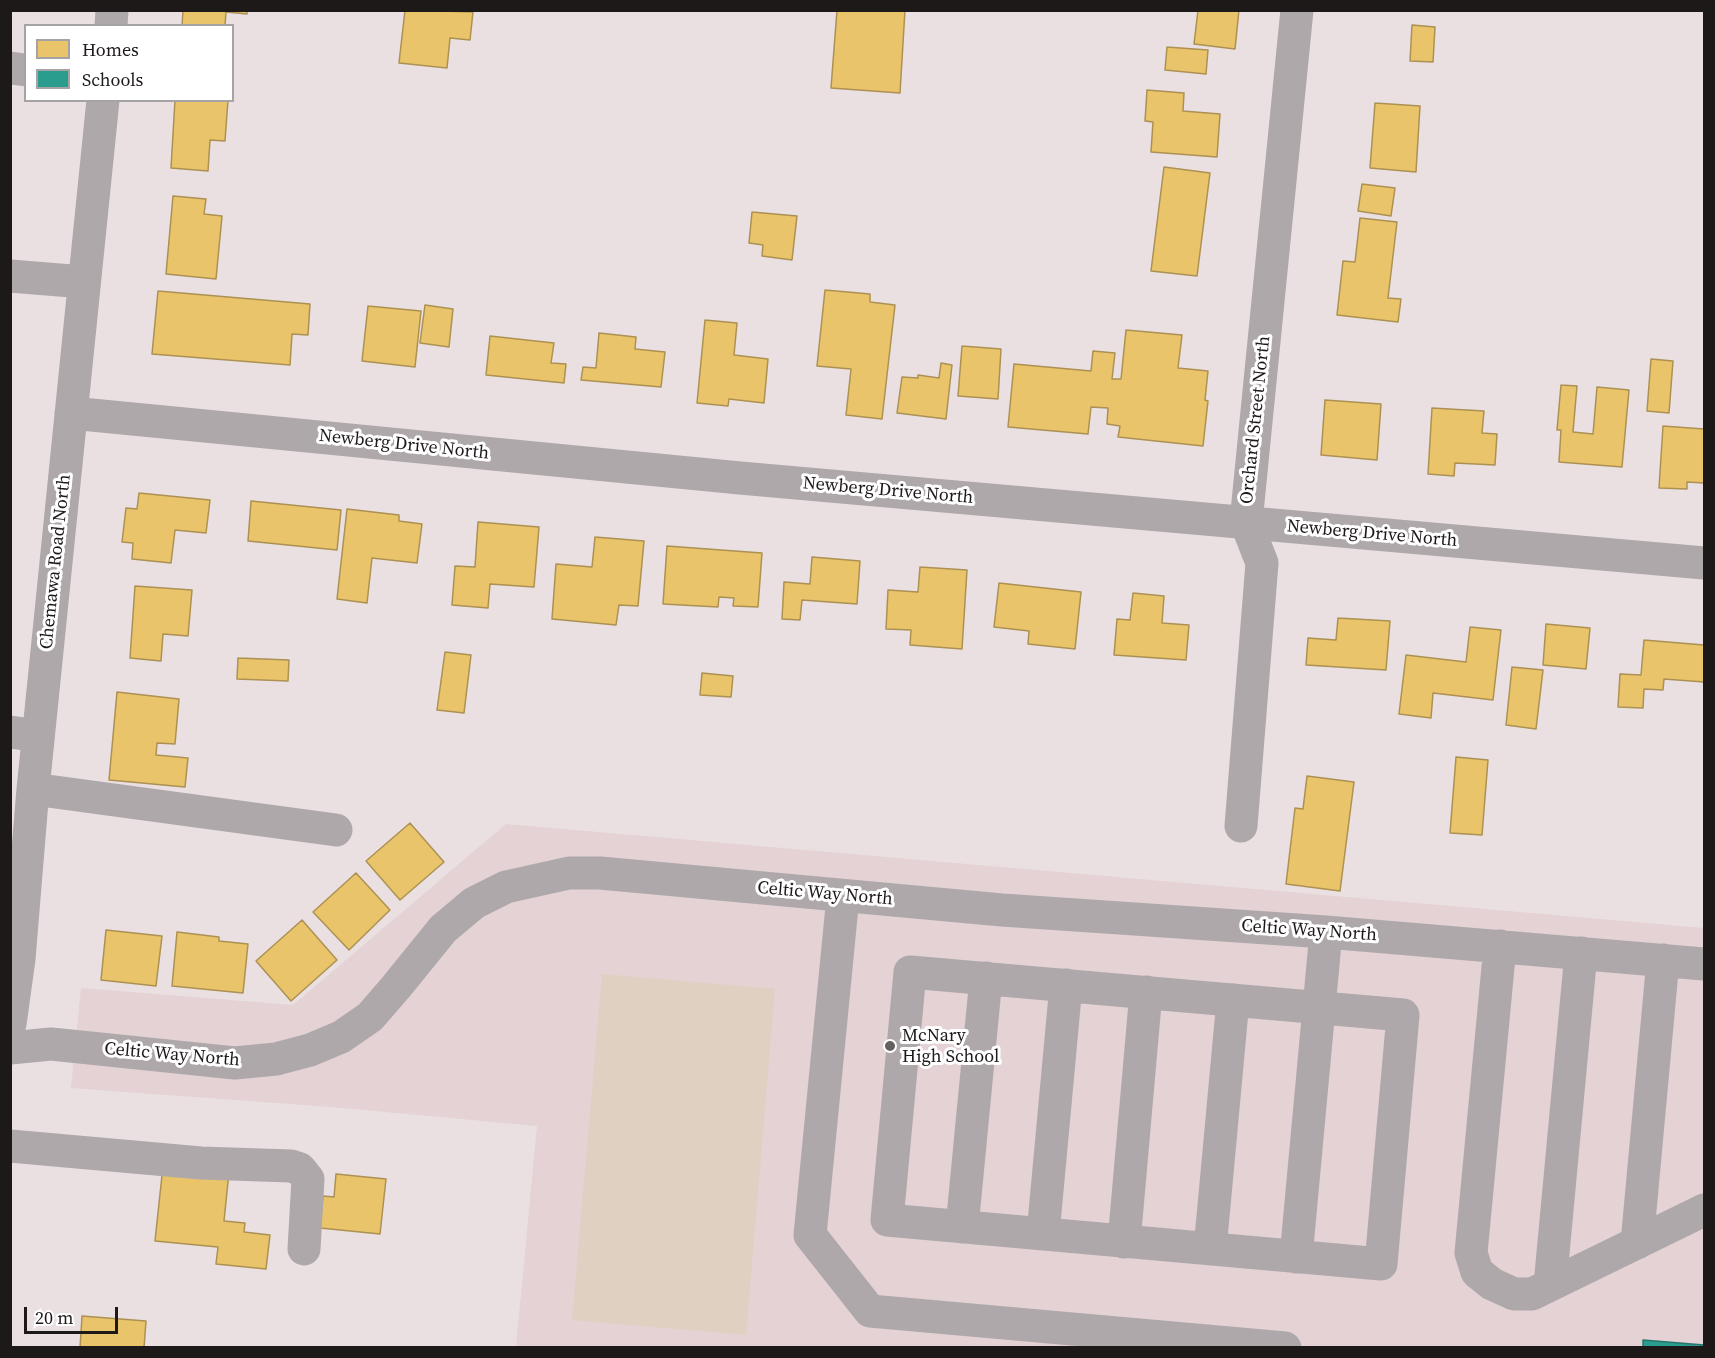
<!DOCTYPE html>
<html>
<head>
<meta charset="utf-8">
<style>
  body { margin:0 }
  #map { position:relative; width:1715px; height:1358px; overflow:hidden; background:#eae0e2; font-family:"Source Serif 4",serif }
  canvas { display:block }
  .frame { position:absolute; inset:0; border:12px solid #1e1919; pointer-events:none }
  .legend { position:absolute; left:24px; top:24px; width:210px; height:78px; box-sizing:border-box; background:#fff; border:2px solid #a5a3a3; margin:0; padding:8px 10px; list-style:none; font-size:18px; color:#1e1919 }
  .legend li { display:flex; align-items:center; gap:12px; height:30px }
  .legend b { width:30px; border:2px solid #a5a3a3 }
  .scale { position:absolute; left:24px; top:1307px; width:94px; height:27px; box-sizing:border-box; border:3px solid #1e1919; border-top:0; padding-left:8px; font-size:18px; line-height:21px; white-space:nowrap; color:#1e1919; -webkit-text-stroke:4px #fff; paint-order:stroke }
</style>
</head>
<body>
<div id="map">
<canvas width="1715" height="1358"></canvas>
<div class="frame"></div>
<ul class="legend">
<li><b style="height:16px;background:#e9c46a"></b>Homes</li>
<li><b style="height:16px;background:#2a9d8f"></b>Schools</li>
</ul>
<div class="scale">20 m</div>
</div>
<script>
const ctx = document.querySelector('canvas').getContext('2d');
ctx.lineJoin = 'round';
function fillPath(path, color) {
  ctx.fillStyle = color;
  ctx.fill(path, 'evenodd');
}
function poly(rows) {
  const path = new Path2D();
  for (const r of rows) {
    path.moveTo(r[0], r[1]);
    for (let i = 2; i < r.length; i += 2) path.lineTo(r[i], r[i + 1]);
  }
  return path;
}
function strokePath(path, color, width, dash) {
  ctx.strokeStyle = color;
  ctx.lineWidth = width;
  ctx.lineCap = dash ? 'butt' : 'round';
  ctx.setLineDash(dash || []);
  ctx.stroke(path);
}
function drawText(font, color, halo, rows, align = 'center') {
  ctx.font = font + ' "Source Serif 4",serif';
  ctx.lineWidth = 6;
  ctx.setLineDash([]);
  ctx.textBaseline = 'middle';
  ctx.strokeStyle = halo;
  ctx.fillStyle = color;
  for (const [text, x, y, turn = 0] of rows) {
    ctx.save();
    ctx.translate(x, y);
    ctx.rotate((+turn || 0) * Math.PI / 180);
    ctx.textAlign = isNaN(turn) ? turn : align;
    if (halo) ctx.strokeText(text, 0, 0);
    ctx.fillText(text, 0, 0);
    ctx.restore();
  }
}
const built = poly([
  [506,824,1704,928,1704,1347,516,1347,537,1126,331,1107,71,1088,81,988,293,1005]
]);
const green = poly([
  [602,974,775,989,746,1335,572,1320]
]);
const homes = poly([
  [183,10,247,10,247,14,226,12,225,26,182,26,183,10],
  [405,10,473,12,470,40,450,38,447,68,399,63,405,10],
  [837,10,905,10,900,93,831,88,837,10],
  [1198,10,1239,10,1235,49,1194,44,1198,10],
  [1412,25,1435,27,1433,62,1410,61,1412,25],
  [1167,47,1208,50,1206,74,1165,70,1167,47],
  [1147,90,1184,93,1183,111,1220,114,1217,157,1151,152,1153,122,1145,121,1147,90],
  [175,100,228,100,225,141,210,140,208,171,171,168,175,100],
  [1375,103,1420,106,1416,172,1370,168,1375,103],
  [1164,167,1210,173,1197,276,1151,271,1164,167],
  [1362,184,1395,188,1391,216,1358,211,1362,184],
  [173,196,206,199,204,214,222,216,216,279,166,274,173,196],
  [752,212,797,216,792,260,762,256,763,245,749,243,752,212],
  [1360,218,1397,222,1388,298,1401,299,1398,322,1337,315,1343,261,1355,262,1360,218],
  [825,290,870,294,870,302,895,305,882,419,846,415,851,369,817,366,825,290],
  [158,291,310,304,308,335,292,334,290,365,152,354,158,291],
  [425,305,453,309,449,347,420,343,425,305],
  [368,306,421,311,415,367,362,361,368,306],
  [705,320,737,323,734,355,768,359,764,403,729,399,728,406,697,403,705,320],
  [1126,330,1182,335,1178,368,1208,371,1205,400,1208,401,1203,446,1118,437,1120,426,1107,424,1108,408,1091,407,1088,434,1008,427,1014,364,1091,371,1093,351,1115,353,1112,379,1121,379,1126,330],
  [599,333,636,337,635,349,665,352,661,387,581,380,583,367,596,368,599,333],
  [490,336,554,343,551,363,566,364,564,383,486,375,490,336],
  [962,346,1001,349,998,399,958,396,962,346],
  [1651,359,1673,361,1669,413,1647,411,1651,359],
  [941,363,952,365,946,419,897,413,902,377,918,378,918,375,939,378,941,363],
  [1561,385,1577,386,1573,432,1593,434,1597,387,1629,390,1622,467,1559,462,1561,430,1557,430,1561,385],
  [1325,400,1381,404,1377,460,1321,455,1325,400],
  [1432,408,1484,411,1482,433,1497,434,1495,465,1455,463,1454,476,1428,474,1432,408],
  [1663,426,1704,429,1704,483,1687,482,1687,489,1659,488,1663,426],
  [139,493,210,500,206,533,175,530,171,563,132,559,133,543,122,542,126,508,137,509,139,493],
  [251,501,341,510,337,550,248,541,251,501],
  [347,509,399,515,399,521,422,524,417,563,372,558,367,603,337,599,347,509],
  [478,522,539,527,534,587,490,584,488,608,452,605,455,566,475,567,478,522],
  [595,537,644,541,638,606,619,605,616,625,552,619,556,564,592,567,595,537],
  [667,546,762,553,758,607,733,606,734,598,719,597,718,607,663,604,667,546],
  [812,557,860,561,857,604,802,600,800,620,782,619,784,582,810,584,812,557],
  [920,567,967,570,962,649,910,645,911,630,886,629,888,590,918,592,920,567],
  [999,583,1081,592,1075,649,1028,644,1029,631,994,627,999,583],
  [135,586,192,590,188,636,163,634,161,661,130,658,135,586],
  [1133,593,1164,596,1162,623,1189,625,1186,660,1114,655,1117,619,1130,620,1133,593],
  [1338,618,1390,621,1386,670,1306,665,1308,638,1336,640,1338,618],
  [1546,624,1590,628,1586,669,1543,665,1546,624],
  [1470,627,1501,630,1493,700,1433,693,1431,718,1399,714,1406,655,1466,662,1470,627],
  [1644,640,1704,645,1704,682,1664,679,1663,690,1644,689,1643,708,1618,707,1620,674,1641,675,1644,640],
  [445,652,471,655,464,713,437,710,445,652],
  [238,658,289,660,288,681,237,679,238,658],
  [1512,667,1543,670,1536,729,1506,725,1512,667],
  [702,673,733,676,731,697,700,695,702,673],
  [117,692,179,699,175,744,157,743,156,755,188,758,185,787,109,780,117,692],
  [1456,757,1488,760,1482,835,1450,833,1456,757],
  [1307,776,1354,782,1340,891,1286,884,1295,808,1303,809,1307,776],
  [410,823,444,862,400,900,366,861,410,823],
  [356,873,390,910,349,950,313,912,356,873],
  [302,920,337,960,291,1001,256,961,302,920],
  [106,930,162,936,156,986,101,980,106,930],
  [177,932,219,937,219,941,248,944,243,993,172,986,177,932],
  [163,1166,229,1172,224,1221,245,1223,244,1232,270,1235,266,1269,216,1264,218,1247,155,1241,163,1166],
  [336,1174,386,1179,380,1234,320,1228,323,1196,334,1197,336,1174],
  [82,1316,146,1321,144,1348,80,1348,82,1316]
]);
const schools = poly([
  [1643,1340,1704,1345,1704,1348,1643,1348,1643,1340]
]);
const minor = poly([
  [111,26,112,10],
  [10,68,26,70],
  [10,276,84,282],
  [71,413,740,478,1704,563],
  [10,732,38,736],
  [33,789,336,830],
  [1241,826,1262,563,1246,522,1297,10],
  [843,896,810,1235,870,1311,1285,1348],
  [1500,946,1471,1253,1477,1272,1492,1284,1514,1294,1532,1294,1704,1210],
  [910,972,1403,1015,1381,1264,887,1220,910,972],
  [10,1024,19,959,33,789,103,100],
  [10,1048,51,1044,235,1063,276,1059,310,1050,341,1037,370,1017,396,987,443,929,474,903,506,887,569,873,600,873,1002,910,1326,932,1704,964],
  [10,1146,201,1163,291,1166,300,1169,308,1179,304,1249],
  [962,1227,986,978],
  [1043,1234,1066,985],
  [1124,1242,1146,992],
  [1637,1243,1663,960],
  [1210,1249,1233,1000],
  [1296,1257,1326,932],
  [1550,1285,1581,953]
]);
const markers = [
  [890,1046,6,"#655f5f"]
];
const streetNames = [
  ["Orchard Street North",1256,420,-84],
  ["Newberg Drive North",404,445,6],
  ["Newberg Drive North",888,491,5],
  ["Newberg Drive North",1372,534,5],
  ["Chemawa Road North",56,562,-84],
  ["Celtic Way North",825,894,5],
  ["Celtic Way North",1309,931,4],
  ["Celtic Way North",172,1055,5]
];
const poiNames = [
  ["McNary",902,1036],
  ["High School",902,1057]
];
fillPath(built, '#e4d2d4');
fillPath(green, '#e0d0c2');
fillPath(homes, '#e9c46a');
strokePath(homes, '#ac9152', 1.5);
fillPath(schools, '#2a9d8f');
strokePath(schools, '#26756c', 1.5);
strokePath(minor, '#aea8ab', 33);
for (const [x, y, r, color] of markers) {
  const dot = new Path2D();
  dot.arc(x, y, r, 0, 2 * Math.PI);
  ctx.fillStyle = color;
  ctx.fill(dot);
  strokePath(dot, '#fff', 2);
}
drawText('18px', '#1e1919', '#fff', streetNames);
drawText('18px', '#1e1919', '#fff', poiNames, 'left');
</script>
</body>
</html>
